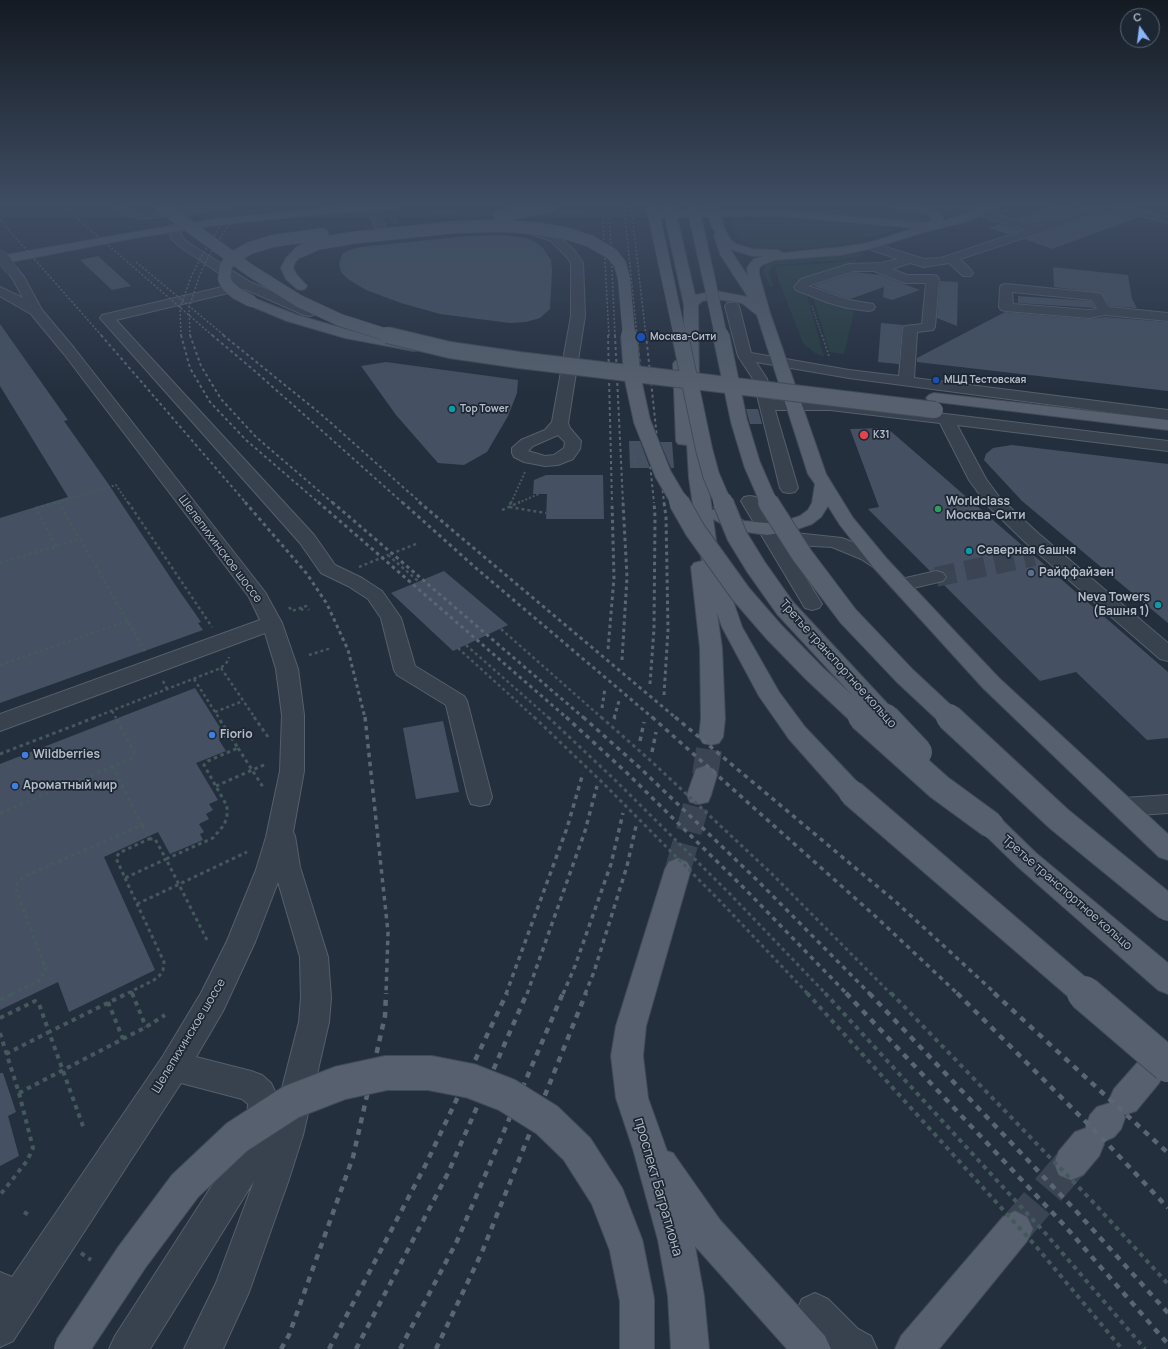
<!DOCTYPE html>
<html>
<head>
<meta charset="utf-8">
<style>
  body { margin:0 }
  #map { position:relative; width:1168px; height:1349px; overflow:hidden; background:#242f3e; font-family:Manrope,sans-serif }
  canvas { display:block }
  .north { position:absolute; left:1120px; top:8px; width:40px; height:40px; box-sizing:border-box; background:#1d2633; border:1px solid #59626f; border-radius:50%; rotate:346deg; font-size:11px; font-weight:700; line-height:16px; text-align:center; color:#b4bcc9 }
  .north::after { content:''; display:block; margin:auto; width:14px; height:18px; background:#8ab4f8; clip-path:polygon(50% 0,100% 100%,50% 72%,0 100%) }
</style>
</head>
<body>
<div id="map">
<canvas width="1168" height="1349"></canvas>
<div class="north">С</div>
</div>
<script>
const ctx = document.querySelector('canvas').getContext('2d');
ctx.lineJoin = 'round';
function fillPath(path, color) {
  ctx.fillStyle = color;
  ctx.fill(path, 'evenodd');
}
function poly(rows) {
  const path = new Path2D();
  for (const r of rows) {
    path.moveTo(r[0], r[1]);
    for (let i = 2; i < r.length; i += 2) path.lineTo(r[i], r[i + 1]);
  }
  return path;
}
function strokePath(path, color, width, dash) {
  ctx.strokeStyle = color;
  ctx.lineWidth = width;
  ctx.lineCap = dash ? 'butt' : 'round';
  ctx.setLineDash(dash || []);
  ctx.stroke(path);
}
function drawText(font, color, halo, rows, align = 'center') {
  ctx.font = font + ' Manrope,sans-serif';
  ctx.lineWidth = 3.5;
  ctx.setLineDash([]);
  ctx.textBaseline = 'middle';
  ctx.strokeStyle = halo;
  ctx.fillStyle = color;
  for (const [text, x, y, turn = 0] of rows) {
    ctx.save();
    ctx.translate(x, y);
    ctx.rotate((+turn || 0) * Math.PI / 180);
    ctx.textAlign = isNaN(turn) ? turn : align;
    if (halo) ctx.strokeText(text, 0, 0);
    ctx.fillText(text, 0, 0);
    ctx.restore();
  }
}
const green = poly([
  [986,206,953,219,946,213,929,207],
  [809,209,840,211,909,210,928,214,933,218,933,220,929,222,921,223,808,213],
  [457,210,589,211,588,213,579,215,396,216,399,224,392,224,388,215,393,211,409,212],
  [770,215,889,227,898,230,847,244,804,249,760,248,745,243,735,236,730,220,748,221],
  [859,253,864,253,861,257,842,260,773,265,769,272,773,286,770,286,763,271,767,264,783,259,822,258],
  [858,259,851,265,796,282,800,293,807,296,824,357,815,353,803,343,775,271,776,268,780,266,833,263],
  [813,298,847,308,854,312,844,354,830,352]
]);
const building = poly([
  [1051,206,1077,208,1094,206,1137,218,1052,249,1024,239,1091,216,1093,214,1093,212,1087,209,1037,224,1016,218],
  [1000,224,1020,230,1008,234,988,228],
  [504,235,526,238,535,242,543,248,551,260,552,270,550,309,540,318,526,322,510,323,440,314,401,303,366,290,348,279,341,272,339,264,342,254,349,250,360,247,468,236],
  [98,256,131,286,112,290,80,260],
  [1053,267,1128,275,1132,299,1137,308,1110,306,1101,293,1054,287],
  [855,272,880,275,920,290,892,300,883,297,884,287,850,299,813,286],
  [940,281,958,282,957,326,937,318],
  [1018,296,1091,301,1095,308,1018,303],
  [1005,312,1089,319,1105,317,1168,322,1168,391,917,362,917,358],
  [881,323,904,325,902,329,899,364,878,362],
  [0,324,68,420,64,421,107,482,178,589,201,622,198,623,203,630,0,703,0,518,68,497,0,386],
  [386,362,518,380,517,393,508,416,487,452,464,465,438,463,396,415,361,366],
  [746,409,758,409,762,424,750,424],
  [887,428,1168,672,1168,738,1147,740,1076,672,1040,681,942,583,948,577,944,572,936,570,930,571,868,509,879,507,850,429],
  [629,441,640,441,650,468,630,468],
  [660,442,672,442,674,468,671,468],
  [1012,445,1168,464,1168,623,1022,501,984,460,986,454,993,448],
  [546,475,603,475,604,519,546,519,547,494,533,494,534,480],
  [444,571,508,625,453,651,391,593],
  [195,688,226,737,219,740,226,751,196,763,218,800,209,804,213,810,206,814,209,819,199,824,204,832,200,834,203,840,170,854,158,832,104,857,155,970,69,1012,58,982,0,1010,0,764],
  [443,721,459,792,416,799,403,728],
  [0,1073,3,1073,16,1112,8,1116,19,1156,0,1166]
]);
const minorTunnel = poly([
  [936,577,1034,556]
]);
const majorTunnelFar1 = poly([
  [705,775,711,737],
  [678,869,699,795]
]);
const majorTunnel = poly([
  [1015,1229,1071,1163]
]);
const pathFar4 = poly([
  [812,306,822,336]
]);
const pathFar3 = poly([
  [822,335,829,356],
  [634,452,635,468],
  [58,502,116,485,128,503],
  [54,503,59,503],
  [511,503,525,472],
  [518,503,539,494]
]);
const pathFar2 = poly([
  [58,502,80,539],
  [128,502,212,627],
  [511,502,509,507,546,513],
  [502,510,520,502],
  [416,544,388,555,418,581],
  [56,546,36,508,58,502],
  [0,563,80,539,146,653],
  [359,567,388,555],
  [289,607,292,611,306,606,309,610],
  [301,608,304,612],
  [309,655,328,649,330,650],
  [0,665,128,621],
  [221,668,255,718],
  [194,679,219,718],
  [163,681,167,689],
  [112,711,116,718],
  [215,712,243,701],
  [93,718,221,668,228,661,229,657]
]);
const pathFar1 = poly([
  [254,717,268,737],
  [238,748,263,787],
  [0,754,96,717],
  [216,786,266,764],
  [0,813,131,759,134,752,115,717],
  [142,825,150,839],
  [149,839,155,839,166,859,125,878,116,858,119,853,149,839],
  [125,878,164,962,163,970,160,975,154,980,126,994],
  [137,904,247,852],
  [207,940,166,859,213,838,224,825,227,817,227,806,204,765,208,761,238,748,218,717],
  [131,991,132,994],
  [12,994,40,980,46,970,16,890,16,886,20,880,25,876,142,825,113,767]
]);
const path = poly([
  [132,993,146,1027],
  [0,1000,14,993],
  [108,1002,123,1039],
  [0,1018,35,1001,39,1004,49,1032,128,993],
  [0,1033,19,1093,33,1148,27,1161,0,1195],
  [6,1054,49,1032,84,1129],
  [19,1093,146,1027,165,1015],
  [24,1212,29,1215],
  [81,1253,91,1260]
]);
const minor = poly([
  [116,206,128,206,134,211,141,213,196,206,233,206,228,209,141,219,126,215,116,206],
  [364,206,376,206,378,209,388,233,404,232,408,233,410,235,408,237,404,238,380,239,369,212,364,206],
  [1109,206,1128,206,1168,217,1168,223,1110,208,1109,206],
  [980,209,1037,226,1087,210,1092,213,1091,215,1042,232,960,259,971,270,973,273,971,276,963,276,949,263,924,267,910,263,892,269,907,275,933,275,937,276,939,279,935,327,933,330,917,332,914,378,1168,410,1168,420,849,378,756,362,767,379,773,400,830,400,1168,441,1168,451,957,425,986,479,1000,498,1039,534,1168,643,1168,661,1160,659,1025,542,988,506,969,480,940,423,830,410,775,410,798,488,795,492,789,493,783,492,780,488,753,379,738,356,725,306,727,303,737,303,739,306,751,353,849,370,899,376,903,329,905,326,922,324,926,283,905,283,874,271,854,271,808,286,849,300,873,304,875,307,873,310,868,311,847,308,826,302,796,290,794,287,801,279,849,264,881,263,898,259,866,248,864,246,866,244,870,242,924,259,941,258,1025,230,976,214,975,212,976,210,980,209],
  [173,225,177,226,183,238,187,242,250,282,314,309,316,312,314,315,309,316,304,315,245,289,116,320,314,535,335,565,362,578,382,591,401,618,415,666,464,696,467,701,492,797,489,804,480,806,471,804,468,797,446,705,397,675,394,670,381,618,368,599,348,586,321,573,300,543,100,318,102,315,235,284,179,246,172,239,167,228,169,226,173,225],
  [520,226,537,229,559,237,574,250,583,263,585,316,568,423,570,428,581,441,580,449,573,459,558,465,545,466,524,462,514,457,512,453,512,448,521,440,545,430,552,422,571,316,571,263,566,256,551,241,531,234,516,231,514,229,516,227,520,226],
  [558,435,565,442,564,448,554,455,545,456,528,451,533,446,558,435],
  [11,265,15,266,24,277,42,310,74,348,265,592,282,623,298,669,304,715,304,771,293,832,295,836,300,867,328,957,331,998,329,1022,303,1135,288,1182,249,1292,223,1349,184,1349,216,1283,254,1181,150,1349,109,1349,115,1336,231,1156,247,1123,248,1104,242,1099,181,1083,13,1341,0,1347,0,1272,12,1277,163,1056,201,993,227,941,256,870,266,837,280,771,282,715,276,669,265,633,0,731,0,714,260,620,249,597,64,354,31,314,0,296,0,287,23,298,14,281,5,269,7,266,11,265],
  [278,882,300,957,301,998,299,1022,279,1100,271,1083,262,1075,251,1071,196,1057,223,1011,255,942,278,882],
  [1006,284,1096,293,1101,294,1109,307,1168,313,1168,321,1105,315,1089,318,1006,311,1001,310,999,307,1000,288,1001,285,1006,284],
  [1012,292,1092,300,1097,309,1089,310,1013,304,1012,292],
  [750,496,756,497,780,535,795,533,842,538,875,551,887,559,890,563,887,567,880,569,873,567,861,559,832,547,795,545,786,546,822,604,819,608,812,610,805,608,741,501,744,497,750,496],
  [936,571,943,573,946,577,943,581,900,591,893,589,890,585,893,581,936,571],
  [1168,795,1168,813,1124,816,1115,814,1111,807,1115,800,1124,798,1168,795],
  [815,1293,828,1299,858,1329,871,1336,877,1349,825,1349,802,1325,796,1312,802,1299,815,1293]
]);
const major = poly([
  [344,206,402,206,397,209,310,215,217,225,135,238,0,264,0,256,135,232,217,219,344,206],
  [889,206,929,208,940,213,944,221,984,206,1000,206,999,208,961,223,924,232,874,248,841,255,775,260,762,265,759,268,759,274,770,313,826,474,853,518,887,559,962,639,999,678,1168,834,1168,860,1159,857,983,688,873,567,840,525,828,506,821,517,812,524,792,531,767,535,733,530,713,519,717,547,731,595,742,627,779,692,805,727,861,786,864,793,861,800,852,802,843,800,789,739,759,696,722,627,717,613,722,648,725,719,723,737,719,743,711,745,703,743,699,737,701,719,700,648,691,567,694,563,702,561,699,547,689,478,687,445,678,444,676,441,673,364,675,361,684,361,684,305,666,222,672,219,678,222,695,295,716,291,748,297,720,254,714,235,716,233,712,226,714,224,722,224,730,239,736,244,753,249,778,250,783,253,841,247,868,243,915,228,778,216,667,217,656,220,650,217,652,215,666,211,778,210,926,223,933,219,923,213,894,209,889,206],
  [730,249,752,256,763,256,754,259,749,265,747,268,748,277,730,249],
  [716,299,742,303,757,315,808,474,815,484,812,503,808,510,800,516,788,520,767,523,744,521,724,510,718,509,712,510,707,478,702,421,700,418,690,417,688,385,697,385,699,382,698,305,702,301,716,299],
  [696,218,702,221,716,284,714,287,710,288,706,287,704,284,690,221,696,218],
  [299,248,303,249,305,252,295,262,293,268,296,274,307,286,305,289,301,290,297,289,286,279,281,268,286,258,295,249,299,248],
  [251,297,297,315,352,331,419,344,421,347,419,350,414,351,345,338,287,321,246,304,244,301,246,298,251,297],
  [934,393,1168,420,1168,430,929,401,926,398,929,395,934,393],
  [705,766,714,769,717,775,711,795,708,802,699,804,690,802,687,795,696,769,705,766],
  [991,815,1000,818,1036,853,1168,963,1168,994,1158,990,1018,867,982,832,978,825,982,818,991,815],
  [678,858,687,862,691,869,646,1026,643,1056,648,1098,667,1151,673,1153,720,1220,825,1336,831,1349,787,1349,695,1246,704,1296,709,1349,671,1349,668,1296,658,1240,633,1149,616,1098,611,1056,616,1026,665,869,669,862,678,858],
  [1148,1058,1159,1063,1164,1073,1159,1083,1136,1111,1124,1115,1125,1118,1121,1129,1114,1137,1103,1142,1104,1144,1099,1156,1083,1175,1071,1180,1059,1175,1054,1163,1059,1151,1075,1132,1086,1128,1086,1126,1090,1115,1097,1107,1110,1103,1109,1100,1114,1089,1137,1063,1148,1058],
  [1015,1211,1027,1217,1033,1229,1027,1241,939,1349,895,1349,901,1336,1003,1217,1015,1211]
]);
const railFar4 = poly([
  [63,206,213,336],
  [602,206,609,336],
  [609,206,615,336],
  [624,206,637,336],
  [631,206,646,336],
  [0,220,102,336],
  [136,262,225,336],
  [181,336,180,308,191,277,201,257,233,206],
  [190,336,189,308,199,277,208,257,241,206]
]);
const railFar3 = poly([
  [101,335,246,503],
  [181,335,190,368,210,402,246,440,319,503],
  [190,335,201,366,221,399,256,437,333,503],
  [212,335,256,372,403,503],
  [223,335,322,415,421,503],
  [608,335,612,503],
  [615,335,623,503],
  [637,335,654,503],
  [646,335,664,503]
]);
const railFar2 = poly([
  [245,502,307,574,327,604,348,650,365,718],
  [318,502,567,718],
  [332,502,584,718],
  [402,502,477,569,653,718],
  [419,502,676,718],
  [608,649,614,578,612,502],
  [622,660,627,577,623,502],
  [650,684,654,629,655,517,654,502],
  [664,695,668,630,666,517,664,502],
  [602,708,605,688],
  [614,718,619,701]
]);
const railFar1 = poly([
  [365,717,388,932,386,994],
  [566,717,628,774,745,889,847,994],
  [583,717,639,767,759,882,870,994],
  [652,717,874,915,958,994],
  [675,717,896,902,996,994],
  [614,719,615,717],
  [640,741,644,722],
  [652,752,656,732],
  [506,994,567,828,583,773],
  [527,994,585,831,597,786],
  [563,994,575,966,611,864,623,813],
  [585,994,594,972,627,866,636,826]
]);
const rail = poly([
  [846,993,1064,1225,1168,1344],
  [869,993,1077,1212,1168,1313],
  [957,993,1102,1138,1168,1208],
  [994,993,1168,1153],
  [281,1349,289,1335,353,1157,385,1016,386,993],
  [329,1349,426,1164,507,993],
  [356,1349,448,1173,527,993],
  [400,1349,457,1241,563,993],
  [436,1349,482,1252,586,993]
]);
const pathBridgeFar2 = poly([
  [501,629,602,718],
  [466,645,549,718],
  [458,648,535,718]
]);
const pathBridgeFar1 = poly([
  [534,717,605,785,719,900,808,994],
  [548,717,615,780,730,894,826,994],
  [601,717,651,761,772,874,891,994]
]);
const pathBridge = poly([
  [807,993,1034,1244,1122,1349],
  [825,993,1046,1234,1145,1349],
  [891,993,1093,1202,1168,1284]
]);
const minorBridge = poly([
  [0,255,11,269]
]);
const majorBridgeFar4 = poly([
  [161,206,251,271,299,301,340,320,390,336],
  [652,206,680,336],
  [670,206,672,222],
  [693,206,696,221],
  [711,206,718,226],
  [499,216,551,206],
  [299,252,317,244,351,238,456,227,501,226,533,228,565,233,590,241,612,254,620,264,624,279,629,336],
  [710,284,721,336],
  [251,301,236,293,228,286,224,279,226,266,231,259,250,248,273,241,323,234]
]);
const majorBridgeFar3 = poly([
  [387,335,450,350,519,360,935,410],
  [629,335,632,375,642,421,663,474,680,503],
  [680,335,704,449,711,475,723,503],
  [721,335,739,421,752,464,769,503]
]);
const majorBridgeFar2 = poly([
  [679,502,695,530,741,594,774,632,815,674,862,718],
  [723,502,737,536,756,567,785,608,887,718],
  [768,502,802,555,848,616,905,676,950,718]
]);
const majorBridgeFar1 = poly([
  [861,717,939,787,991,825],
  [886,717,919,752],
  [949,717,1059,819,1168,908],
  [852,793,1085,994]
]);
const majorBridge = poly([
  [1084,993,1168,1065],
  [71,1349,132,1257,185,1186,237,1137,291,1102,340,1083,386,1073,430,1073,471,1081,507,1095,547,1120,577,1149,607,1196,626,1245,637,1300,637,1349]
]);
const markers = [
  [641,337,5,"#1a4fb4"],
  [936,380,4,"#1a4fb4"],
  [452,409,4,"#0f9aa8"],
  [864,435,5,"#e0444e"],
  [938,509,4,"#2e9e5b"],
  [969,551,4,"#0f9aa8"],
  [1031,573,4,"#5c6f8a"],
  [1158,605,4,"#0f9aa8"],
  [212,735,4,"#3f7fe0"],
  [25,755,4,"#3f7fe0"],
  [15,786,4,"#3f7fe0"]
];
const farPoinames = [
  ["Москва-Сити",650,337],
  ["МЦД Тестовская",944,380],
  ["Top Tower",460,409],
  ["К31",873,435]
];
const poiNames = [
  ["Worldclass",946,502],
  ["Москва-Сити",946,516],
  ["Северная башня",977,551],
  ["Райффайзен",1039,573],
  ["Neva Towers",1150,598,"right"],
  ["(Башня 1)",1150,612,"right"],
  ["Fiorio",220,735],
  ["Wildberries",33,755],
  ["Ароматный мир",23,786]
];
const streetNames = [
  ["Шелепихинское шоссе",220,549,53],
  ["Третье транспортное кольцо",838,664,48],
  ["Третье транспортное кольцо",1067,893,41],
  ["Шелепихинское шоссе",189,1036,-59]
];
const nearStreetnames = [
  ["проспект Багратиона",658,1187,74]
];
fillPath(green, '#263c3f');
fillPath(building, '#455162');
strokePath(minorTunnel, '#3a4453', 20, [20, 10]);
strokePath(majorTunnelFar1, '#3a4453', 26, [26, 13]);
strokePath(majorTunnel, '#3a4453', 34, [34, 17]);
strokePath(minor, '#565f6c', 2);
strokePath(major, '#414a57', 2);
strokePath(pathFar4, '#44595c', 1.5, [1.5, 1.5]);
strokePath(pathFar3, '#44595c', 2, [2, 2]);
strokePath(pathFar2, '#44595c', 2.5, [3, 3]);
strokePath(pathFar1, '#44595c', 3, [3.5, 3.5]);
strokePath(path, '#44595c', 4, [4.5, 4.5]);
fillPath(minor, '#38414e');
fillPath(major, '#56606e');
strokePath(railFar4, '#5a6575', 1.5, [2, 2]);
strokePath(railFar3, '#5a6575', 2, [3, 3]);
strokePath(railFar2, '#5a6575', 3, [3.5, 3.5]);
strokePath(railFar1, '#5a6575', 3.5, [4.5, 4.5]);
strokePath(rail, '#5a6575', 4.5, [6, 6]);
strokePath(minorBridge, '#565f6c', 13, []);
strokePath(majorBridgeFar4, '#414a57', 13, []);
strokePath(majorBridgeFar3, '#414a57', 18, []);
strokePath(majorBridgeFar2, '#414a57', 22, []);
strokePath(majorBridgeFar1, '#414a57', 28, []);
strokePath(majorBridge, '#414a57', 36, []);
strokePath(pathBridgeFar2, '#44595c', 2.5, [3, 3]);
strokePath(pathBridgeFar1, '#44595c', 3, [3.5, 3.5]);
strokePath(pathBridge, '#44595c', 4, [4.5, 4.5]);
strokePath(minorBridge, '#38414e', 12);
strokePath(majorBridgeFar4, '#56606e', 12);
strokePath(majorBridgeFar3, '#56606e', 16);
strokePath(majorBridgeFar2, '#56606e', 20);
strokePath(majorBridgeFar1, '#56606e', 26);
strokePath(majorBridge, '#56606e', 34);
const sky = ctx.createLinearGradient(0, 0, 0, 395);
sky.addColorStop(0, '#141a22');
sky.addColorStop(0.52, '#3f4d63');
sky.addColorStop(1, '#3f4d6300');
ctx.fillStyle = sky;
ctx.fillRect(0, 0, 1168, 395);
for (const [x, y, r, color] of markers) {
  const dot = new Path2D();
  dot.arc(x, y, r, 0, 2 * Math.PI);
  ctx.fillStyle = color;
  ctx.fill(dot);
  strokePath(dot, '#1d2633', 1.5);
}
drawText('bold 10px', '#b4bcc9', '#1d2633', farPoinames, 'left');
drawText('bold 12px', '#b4bcc9', '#1d2633', poiNames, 'left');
drawText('12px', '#b4bcc9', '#1d2633', streetNames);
drawText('14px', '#b4bcc9', '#1d2633', nearStreetnames);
</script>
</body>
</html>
